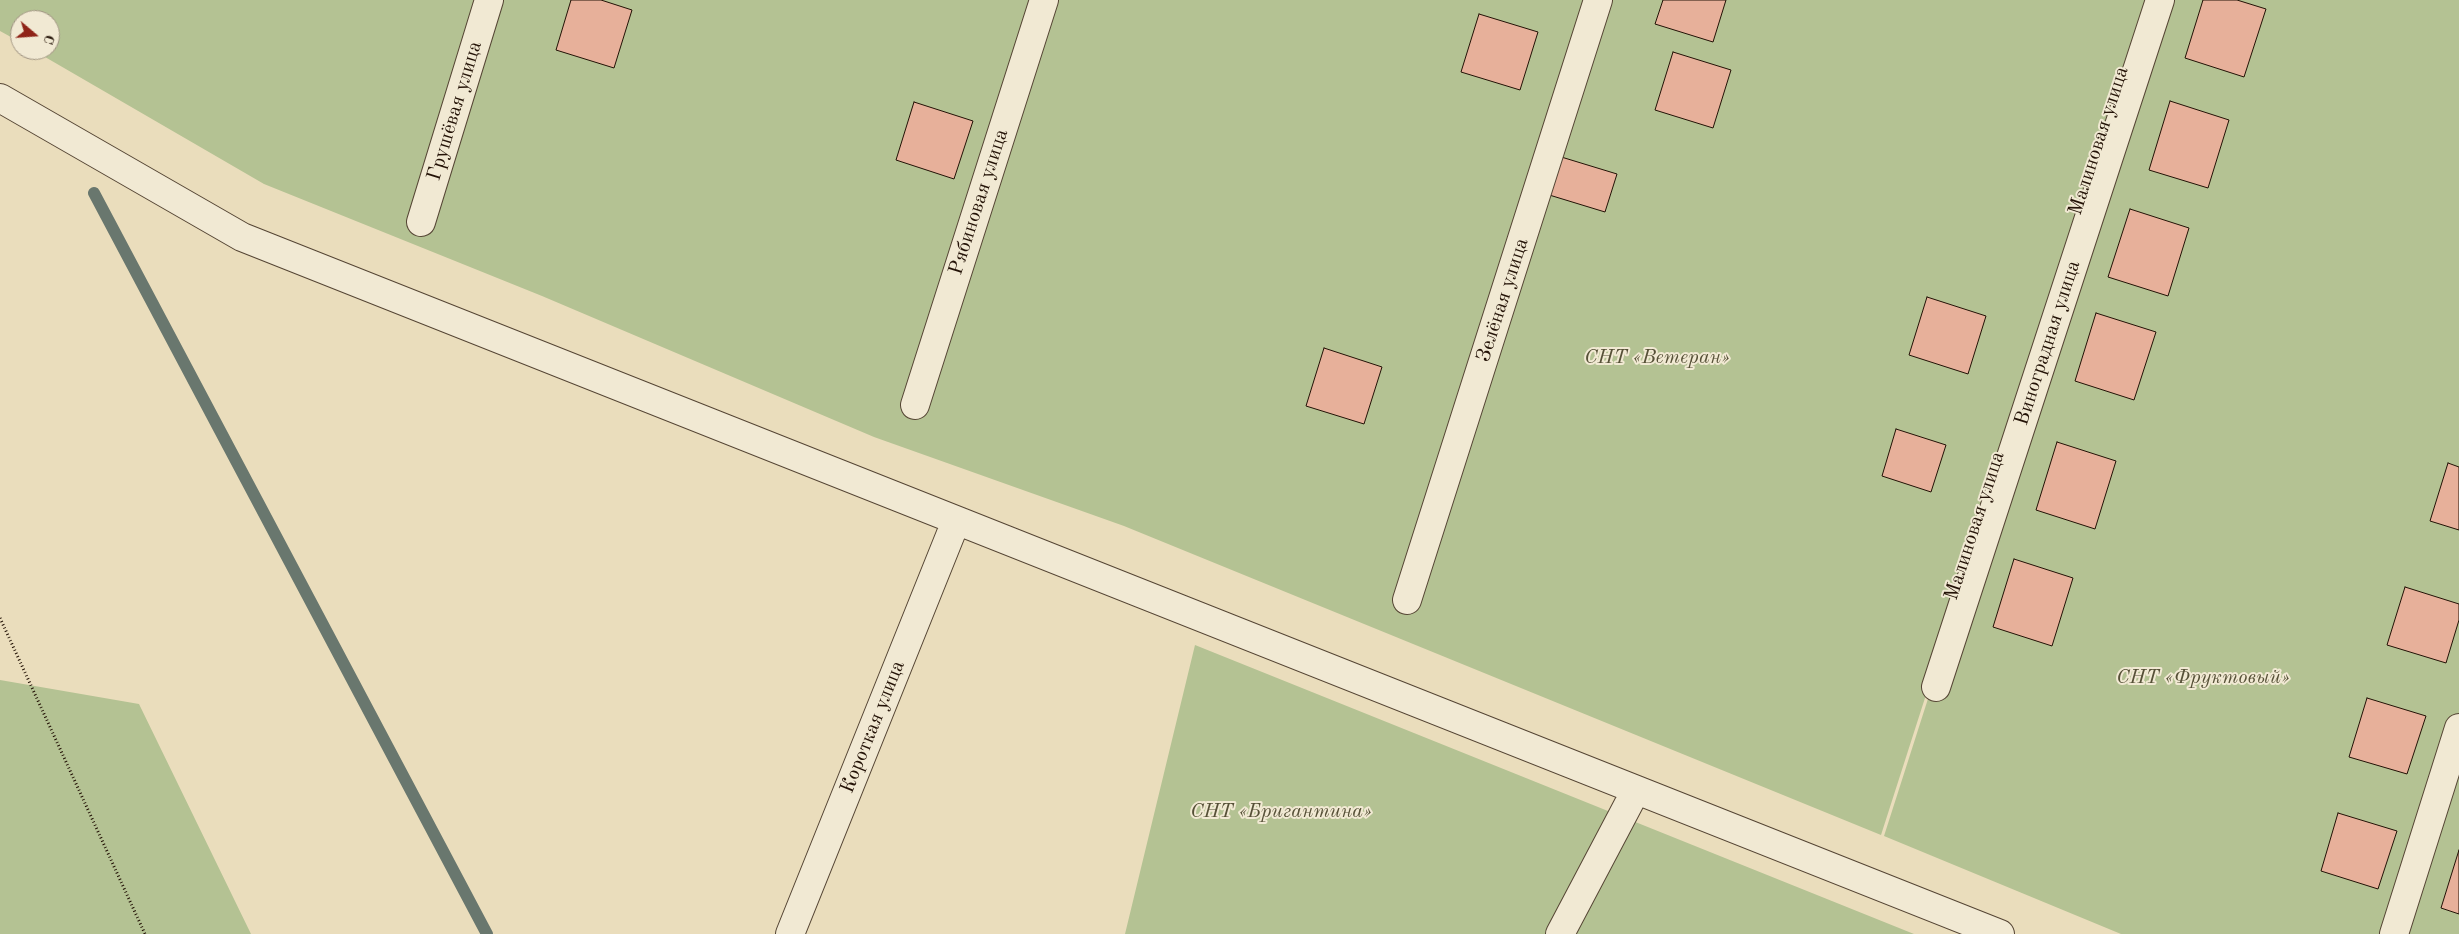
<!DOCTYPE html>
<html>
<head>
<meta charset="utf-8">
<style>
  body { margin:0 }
  #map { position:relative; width:2459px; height:934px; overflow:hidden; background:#eaddbc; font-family:"Old Standard TT",serif }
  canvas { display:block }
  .north { position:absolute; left:10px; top:10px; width:50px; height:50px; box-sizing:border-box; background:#f1e9d3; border:1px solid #9f9381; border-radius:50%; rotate:108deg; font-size:14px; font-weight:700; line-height:20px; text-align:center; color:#231206 }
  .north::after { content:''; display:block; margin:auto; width:18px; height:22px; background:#8f2418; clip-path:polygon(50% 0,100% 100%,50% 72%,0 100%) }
</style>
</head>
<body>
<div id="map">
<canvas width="2459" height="934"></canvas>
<div class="north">С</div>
</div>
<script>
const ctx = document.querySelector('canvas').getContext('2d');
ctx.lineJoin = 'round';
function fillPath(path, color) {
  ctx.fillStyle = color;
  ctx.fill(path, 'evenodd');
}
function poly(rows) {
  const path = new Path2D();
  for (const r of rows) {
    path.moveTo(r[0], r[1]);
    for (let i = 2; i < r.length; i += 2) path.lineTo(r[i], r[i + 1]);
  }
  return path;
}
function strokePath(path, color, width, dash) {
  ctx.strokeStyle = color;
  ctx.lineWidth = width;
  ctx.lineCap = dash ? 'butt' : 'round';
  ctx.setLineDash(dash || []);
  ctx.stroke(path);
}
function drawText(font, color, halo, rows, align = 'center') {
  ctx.font = font + ' "Old Standard TT",serif';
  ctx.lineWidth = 4;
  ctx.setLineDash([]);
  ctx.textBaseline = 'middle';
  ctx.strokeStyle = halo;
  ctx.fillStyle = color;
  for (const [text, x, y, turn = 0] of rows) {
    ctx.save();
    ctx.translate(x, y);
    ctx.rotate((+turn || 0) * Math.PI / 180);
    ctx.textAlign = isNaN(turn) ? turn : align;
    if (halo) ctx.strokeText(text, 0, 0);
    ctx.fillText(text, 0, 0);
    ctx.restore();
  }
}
const green = poly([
  [0,0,2149,0,1881,835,1124,526,874,437,542,296,264,184,33,50,50,50,50,20,20,20,20,42,0,31],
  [2152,0,2459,0,2459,934,2121,934,1884,836],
  [1195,645,1914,934,1125,934],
  [0,680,139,704,251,934,0,934]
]);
const stream = poly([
  [94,193,487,934]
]);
const building = poly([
  [571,0,601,0,632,10,614,68,556,50,571,0],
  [1663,0,1726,0,1713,42,1655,24,1663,0],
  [2203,0,2237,0,2266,9,2244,77,2185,58,2203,0],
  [1479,14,1538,32,1520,90,1461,72,1479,14],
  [1673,52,1731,70,1713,128,1655,110,1673,52],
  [2170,101,2229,120,2208,188,2149,170,2170,101],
  [914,102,973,121,954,179,896,160,914,102],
  [1558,156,1617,174,1605,212,1546,194,1558,156],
  [2130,209,2189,228,2168,296,2108,277,2130,209],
  [1927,297,1986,316,1968,374,1909,355,1927,297],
  [2096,313,2156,332,2134,400,2075,381,2096,313],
  [1324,348,1382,367,1364,424,1306,406,1324,348],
  [1896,429,1946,445,1931,492,1882,476,1896,429],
  [2057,442,2116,461,2095,529,2036,510,2057,442],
  [2448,463,2459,467,2459,530,2430,521,2448,463],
  [2014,559,2073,578,2052,646,1993,627,2014,559],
  [2405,587,2459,604,2459,620,2446,663,2387,645,2405,587],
  [2367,698,2426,716,2407,774,2349,757,2367,698],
  [2338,813,2397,831,2378,889,2321,871,2338,813],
  [2459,850,2459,914,2441,908,2459,850]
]);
const path = poly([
  [0,618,145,934]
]);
const minor = poly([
  [0,98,242,237,2000,934],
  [421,222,489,0],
  [915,405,1044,0],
  [1407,600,1598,0],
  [1936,687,2160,0],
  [790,934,956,521],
  [1560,934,1636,790],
  [2394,934,2459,728]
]);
const streetNames = [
  ["Грушёвая улица",455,111,-73],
  ["Малиновая улица",2099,141,-72],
  ["Рябиновая улица",979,202,-72],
  ["Зелёная улица",1503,300,-72],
  ["Виноградная улица",2048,343,-72],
  ["Малиновая улица",1975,526,-72],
  ["Короткая улица",873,727,-68]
];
const parkNames = [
  ["СНТ «Ветеран»",1657,358],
  ["СНТ «Фруктовый»",2203,678],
  ["СНТ «Бригантина»",1281,812]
];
fillPath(green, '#b4c293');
strokePath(stream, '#69776e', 12);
fillPath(building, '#e7b09a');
strokePath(building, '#231206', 1);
strokePath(minor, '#554534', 30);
strokePath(path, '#231206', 3, [1, 2.5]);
strokePath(minor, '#f1e9d3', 28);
drawText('20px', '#231206', '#f1e9d3', streetNames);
drawText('italic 20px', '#565037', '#f1e9d3', parkNames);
</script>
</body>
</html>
